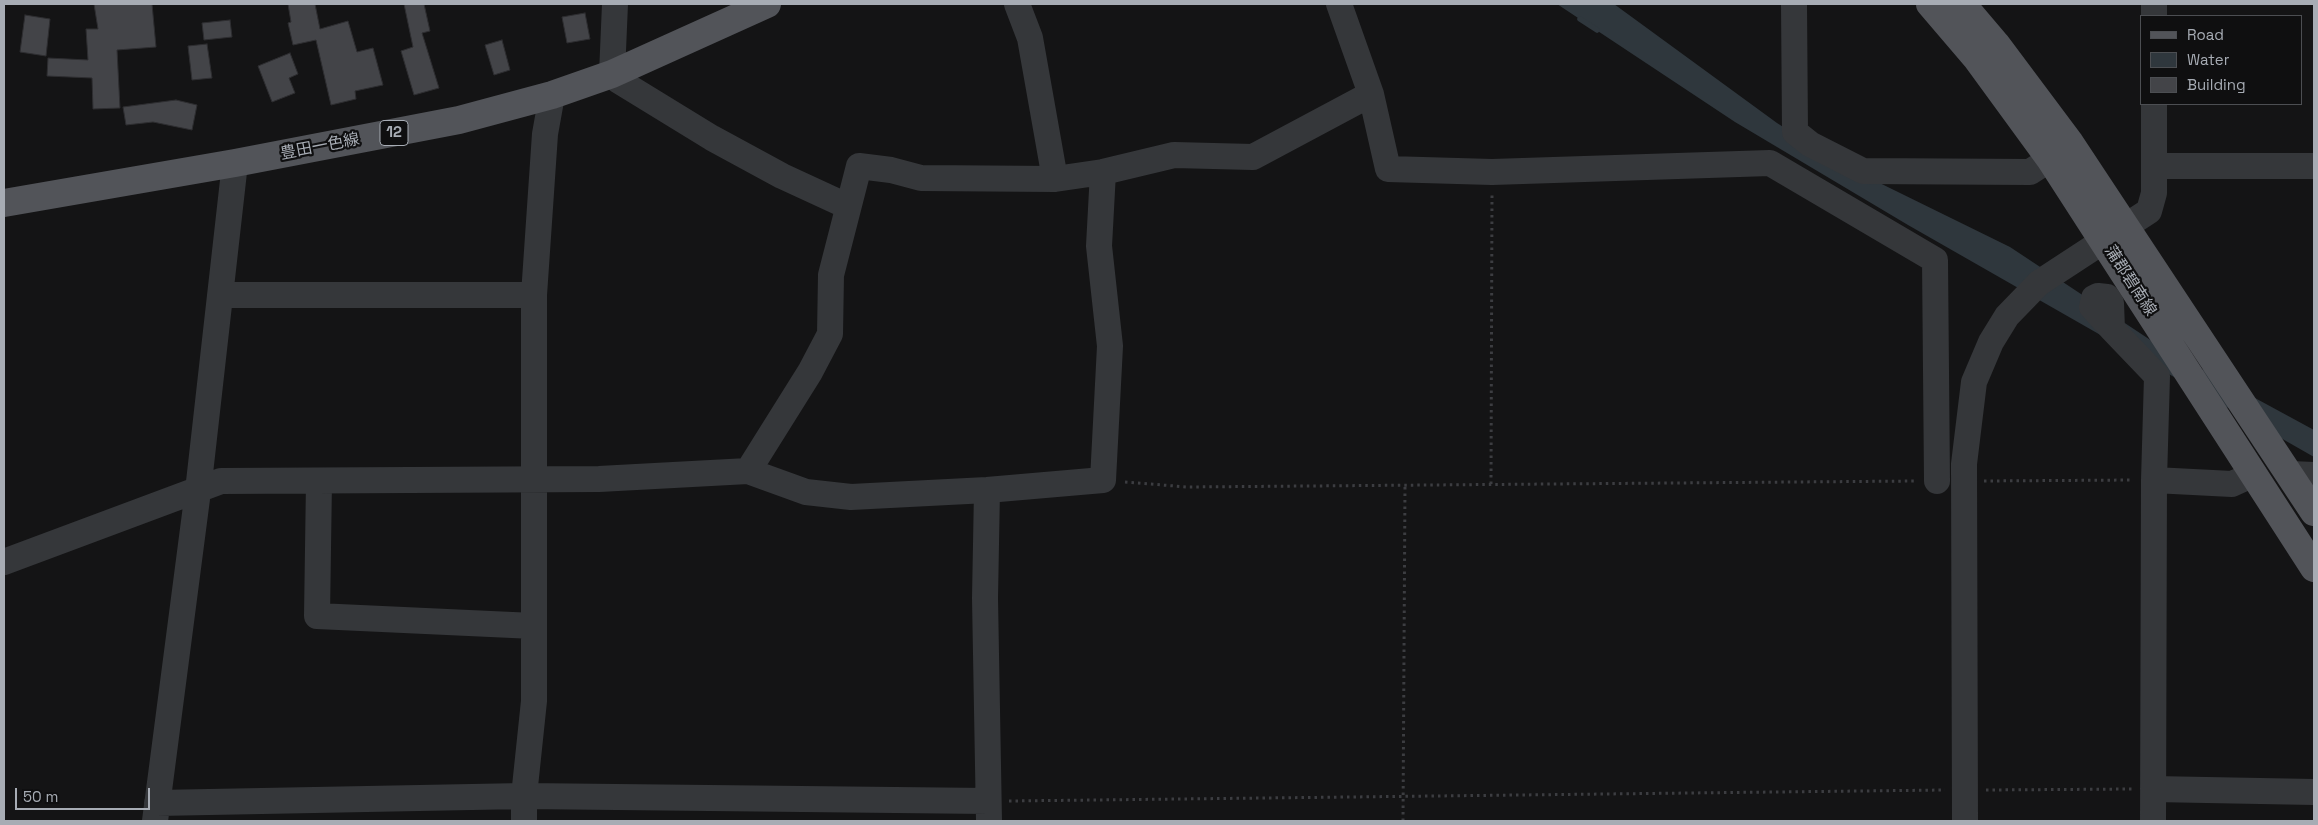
<!DOCTYPE html>
<html>
<head>
<meta charset="utf-8">
<style>
  body { margin:0 }
  #map { position:relative; width:2318px; height:825px; overflow:hidden; background:#141415; font-family:"Space Grotesk",sans-serif }
  canvas { display:block }
  .frame { position:absolute; inset:0; border:5px solid #a7acb4; pointer-events:none }
  .legend { position:absolute; left:2140px; top:15px; width:162px; height:90px; box-sizing:border-box; background:#0f0f10; border:1px solid #4c4e52; margin:0; padding:6px 9px; list-style:none; font-size:15px; color:#a7acb4 }
  .legend li { display:flex; align-items:center; gap:10px; height:25px }
  .legend b { width:25px; border:1px solid #4c4e52 }
  .scale { position:absolute; left:15px; top:788px; width:135px; height:22px; box-sizing:border-box; border:2px solid #a7acb4; border-top:0; padding-left:6px; font-size:15px; line-height:18px; white-space:nowrap; color:#a7acb4; -webkit-text-stroke:4px #0f0f10; paint-order:stroke }
</style>
</head>
<body>
<div id="map">
<canvas width="2318" height="825"></canvas>
<div class="frame"></div>
<ul class="legend">
<li><b style="height:6px;background:#525459"></b>Road</li>
<li><b style="height:14px;background:#2f373d"></b>Water</li>
<li><b style="height:14px;background:#434448"></b>Building</li>
</ul>
<div class="scale">50 m</div>
</div>
<script>
const ctx = document.querySelector('canvas').getContext('2d');
ctx.lineJoin = 'round';
function fillPath(path, color) {
  ctx.fillStyle = color;
  ctx.fill(path, 'evenodd');
}
function poly(rows) {
  const path = new Path2D();
  for (const r of rows) {
    path.moveTo(r[0], r[1]);
    for (let i = 2; i < r.length; i += 2) path.lineTo(r[i], r[i + 1]);
  }
  return path;
}
function strokePath(path, color, width, dash) {
  ctx.strokeStyle = color;
  ctx.lineWidth = width;
  ctx.lineCap = dash ? 'butt' : 'round';
  ctx.setLineDash(dash || []);
  ctx.stroke(path);
}
function drawText(font, color, halo, rows, align = 'center') {
  ctx.font = font + ' "Space Grotesk","Noto Sans JP",sans-serif';
  ctx.lineWidth = 4.5;
  ctx.setLineDash([]);
  ctx.textBaseline = 'middle';
  ctx.strokeStyle = halo;
  ctx.fillStyle = color;
  for (const [text, x, y, turn = 0] of rows) {
    ctx.save();
    ctx.translate(x, y);
    ctx.rotate((+turn || 0) * Math.PI / 180);
    ctx.textAlign = isNaN(turn) ? turn : align;
    if (halo) ctx.strokeText(text, 0, 0);
    ctx.fillText(text, 0, 0);
    ctx.restore();
  }
}
const water = poly([
  [1557,4,1614,4,1777,123,1841,164,2010,247,2161,347,2314,430,2314,457,1908,225,1735,122]
]);
const stream = poly([
  [1580,19,1597,30]
]);
const building = poly([
  [94,4,152,4,156,47,117,50,120,108,93,109,92,78,47,76,48,58,88,60,86,29,98,29,94,4],
  [288,4,315,4,320,29,348,21,357,52,373,48,383,85,355,91,356,99,331,105,316,40,293,45,288,23,291,22,288,4],
  [404,4,424,4,430,31,422,33,439,88,414,95,401,51,413,47,404,4],
  [585,13,590,39,567,43,562,17,585,13],
  [25,15,50,19,46,56,20,52,25,15],
  [230,20,232,37,204,40,202,23,230,20],
  [502,40,510,70,494,75,485,45,502,40],
  [207,44,212,78,192,80,188,46,207,44],
  [290,53,298,74,289,78,295,93,272,102,258,66,290,53],
  [176,100,197,105,192,130,153,122,126,125,123,107,176,100]
]);
const path = poly([
  [1984,481,2133,480],
  [1125,482,1187,487,1916,481],
  [1491,484,1492,193],
  [1986,790,2133,789],
  [1009,801,1945,790],
  [1403,821,1405,484]
]);
const minor = poly([
  [615,4,612,74,619,81,712,138,782,176,847,206],
  [1017,4,1030,38,1055,179],
  [1339,4,1371,94,1388,169,1492,172,1770,163,1935,260,1937,481],
  [1794,4,1795,132,1810,144,1863,171,2030,172,2050,159],
  [2154,4,2154,16],
  [2154,166,2314,166],
  [220,295,534,295],
  [2112,329,2111,303,2107,297,2098,296,2094,298,2092,307,2112,329,2157,376,2154,480,2153,821],
  [748,471,810,372,830,334,831,275,859,166,891,170,921,178,1055,179,1103,172,1174,155,1253,157,1371,94],
  [2291,474,2314,475],
  [2154,480,2232,484,2254,474],
  [319,481,317,616,534,626],
  [987,490,985,598,989,821],
  [4,562,221,481,599,479,748,471,806,492,851,497,987,490,1103,480,1110,346,1099,246,1103,172],
  [2153,789,2314,792],
  [157,803,524,796,988,801],
  [155,821,198,491,235,163],
  [524,821,524,796,534,701,534,295,545,134,552,95],
  [1965,821,1964,464,1974,382,1991,342,2007,316,2039,283,2149,211,2154,193,2154,104]
]);
const major = poly([
  [1930,4,1977,59,2050,159,2314,568],
  [1962,4,1996,44,2070,143,2314,512],
  [4,203,235,163,459,120,552,95,612,74,767,4]
]);
const shields = [
  [394,133,28]
];
const shieldNames = [
  ["12",394,133]
];
const streetNames = [
  ["豊田一色線",320,147,-11],
  ["蒲郡碧南線",2130,281,57]
];
fillPath(water, '#2f373d');
strokePath(stream, '#2f373d', 5.5);
fillPath(building, '#434448');
strokePath(building, '#2e2e31', 1);
strokePath(path, '#3c3d41', 3, [2.5, 4]);
strokePath(minor, '#35373a', 26);
strokePath(major, '#525459', 28);
for (const [x, y, w] of shields) {
  const box = new Path2D();
  box.roundRect(x - w / 2, y - 12.5, w, 25, 4);
  ctx.fillStyle = '#0f0f10';
  ctx.fill(box);
  strokePath(box, '#a7acb4', 1);
}
drawText('bold 15px', '#a7acb4', null, shieldNames);
drawText('16px', '#a7acb4', '#0f0f10', streetNames);
</script>
</body>
</html>
